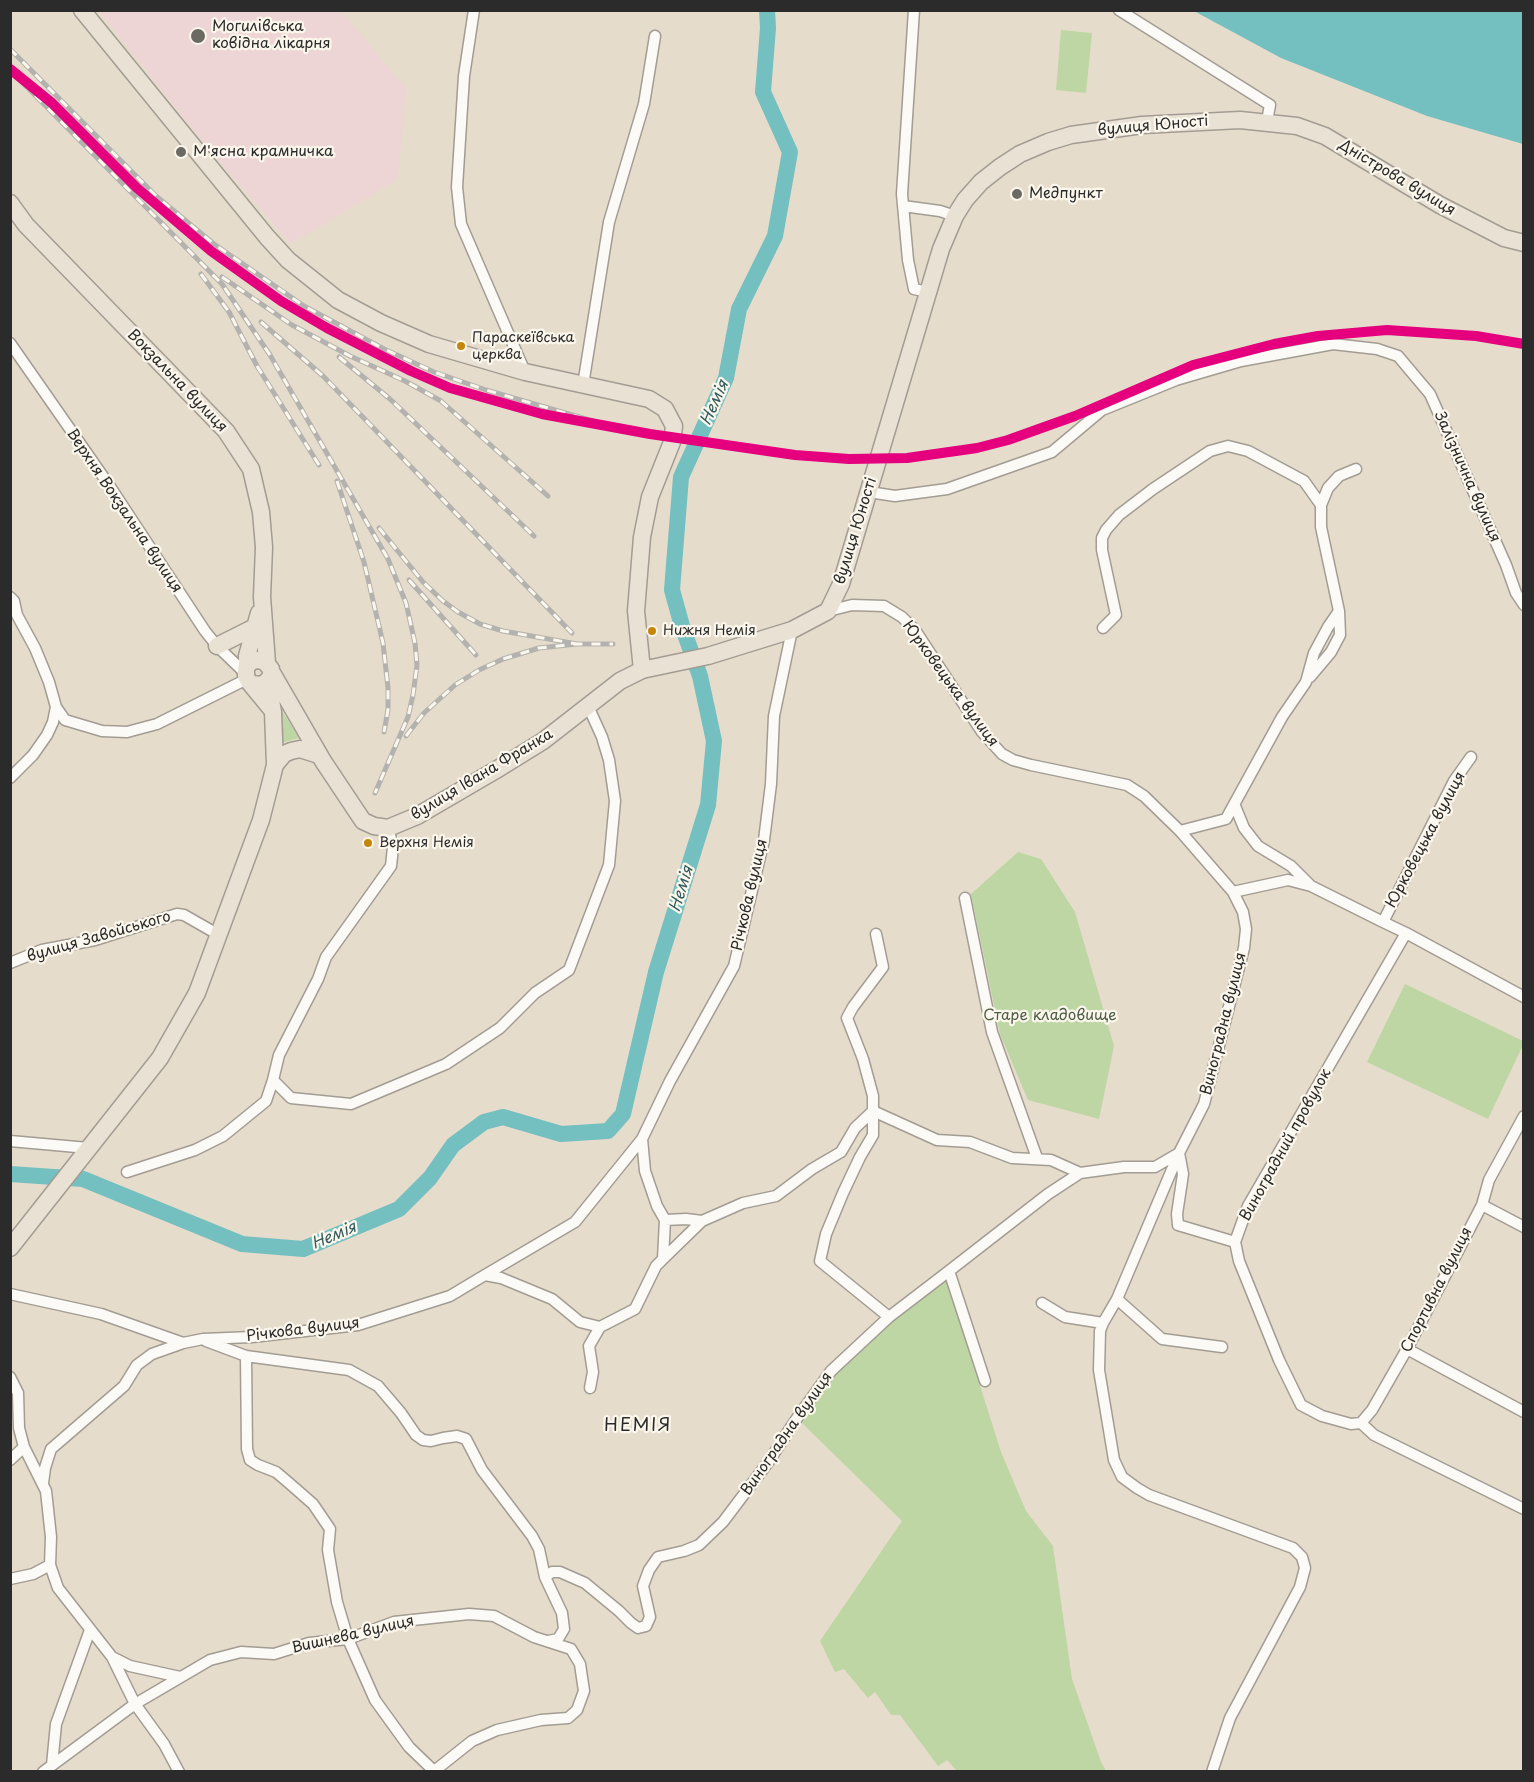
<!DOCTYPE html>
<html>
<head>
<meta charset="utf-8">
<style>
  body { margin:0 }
  #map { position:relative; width:1534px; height:1782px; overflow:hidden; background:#e6dccb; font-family:"Playpen Sans",sans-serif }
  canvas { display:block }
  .frame { position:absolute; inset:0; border:12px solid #2b2b2b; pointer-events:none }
</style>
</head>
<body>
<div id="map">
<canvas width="1534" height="1782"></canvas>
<div class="frame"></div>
</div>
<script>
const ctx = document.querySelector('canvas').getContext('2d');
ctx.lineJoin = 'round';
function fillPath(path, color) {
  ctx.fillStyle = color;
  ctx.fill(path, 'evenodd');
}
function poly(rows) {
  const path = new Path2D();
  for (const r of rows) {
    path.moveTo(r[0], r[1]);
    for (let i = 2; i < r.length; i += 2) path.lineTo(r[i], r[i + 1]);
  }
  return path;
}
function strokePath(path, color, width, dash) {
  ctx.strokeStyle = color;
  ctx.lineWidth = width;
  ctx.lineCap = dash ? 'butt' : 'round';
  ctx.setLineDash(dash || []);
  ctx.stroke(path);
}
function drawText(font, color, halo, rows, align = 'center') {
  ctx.font = font + ' "Playpen Sans",sans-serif';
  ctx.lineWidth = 4.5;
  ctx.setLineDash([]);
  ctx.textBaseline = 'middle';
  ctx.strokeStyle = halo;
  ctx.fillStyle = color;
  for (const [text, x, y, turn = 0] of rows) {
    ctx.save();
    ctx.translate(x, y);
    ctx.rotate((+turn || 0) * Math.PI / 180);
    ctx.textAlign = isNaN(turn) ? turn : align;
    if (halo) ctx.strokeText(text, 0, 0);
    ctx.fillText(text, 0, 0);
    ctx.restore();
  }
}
const built = poly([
  [99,11,341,11,406,88,398,179,291,244,202,141]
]);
const green = poly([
  [1061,30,1092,33,1086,93,1056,90],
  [277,703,299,738,281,743],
  [1018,852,1041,859,1075,912,1114,1046,1099,1119,1028,1100,1000,1034,971,894],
  [1405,984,1523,1041,1523,1045,1488,1119,1367,1062],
  [946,1278,1001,1452,1026,1511,1053,1546,1072,1679,1101,1762,1106,1771,957,1771,947,1760,938,1766,900,1715,891,1715,875,1692,868,1698,844,1669,835,1672,820,1641,902,1521,799,1420,833,1375,886,1324]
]);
const water = poly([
  [1194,11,1523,11,1523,144,1427,116,1281,58]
]);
const river = poly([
  [10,1174,83,1179,242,1244,303,1249,399,1209,430,1178,453,1145,484,1122,503,1117,561,1134,608,1131,623,1114,656,972,708,805,714,741,700,676,682,626,672,590,681,477,726,378,739,309,775,236,790,152,763,92,768,28,767,10]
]);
const minor = poly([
  [474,10,464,76,457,187,461,224,525,372],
  [914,10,902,194,908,260,914,289,928,292],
  [1119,10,1270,105,1267,121],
  [903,206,940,211,955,216],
  [10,343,109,485,205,631,217,646,245,673],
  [583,385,609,222,644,104,655,36],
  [869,492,895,496,947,489,1052,452,1102,410,1176,380,1241,361,1333,344,1377,349,1398,356,1430,394,1506,565,1516,593,1524,605],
  [10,597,14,601,17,615,35,648,49,682,56,707,65,720,102,731,127,732,157,724,247,679],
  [828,611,852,605,884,606,902,617,915,630,982,732,1002,754,1013,760,1031,765,1127,785,1144,796,1180,831,1233,892,1288,880,1311,886],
  [1103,628,1116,615,1102,550,1102,538,1106,530,1119,515,1153,489,1210,451,1228,446,1248,451,1304,481,1321,505,1328,488,1339,476,1356,469],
  [1310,677,1331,652,1340,635,1339,611,1321,527,1321,505],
  [10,778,33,755,47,735,53,722,56,707],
  [1235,806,1244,828,1258,846,1291,866,1311,886,1383,922,1454,781,1471,757],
  [388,828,393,847,391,866,326,957,318,979,279,1055,273,1080,291,1098,351,1104,446,1064,500,1028,535,993,569,970,609,865,615,801,609,760,602,737,588,706],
  [1180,831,1226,819,1282,717,1306,682,1314,653,1328,627,1339,611],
  [965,898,992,1032,1037,1158],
  [1383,922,1406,933,1524,997],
  [1406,933,1248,1206,1235,1242,1239,1261,1279,1360,1301,1405,1322,1416,1351,1424,1361,1423,1372,1410,1407,1349,1482,1205,1489,1180,1524,1116],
  [876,934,883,967,853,1007,847,1018,863,1059,873,1096,873,1135,860,1157,843,1193,826,1234,820,1261,889,1317],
  [10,963,42,950,95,940,177,914,184,915,219,935],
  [10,1141,88,1148],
  [127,1172,195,1150,223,1136,266,1101,273,1080],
  [1482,1205,1524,1227],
  [665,1220,657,1206,645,1171,642,1139,670,1081,734,966,764,840,771,784,774,716,792,630],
  [663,1259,665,1220,686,1219,702,1221],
  [949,1271,1048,1194,1080,1173,1124,1167,1155,1167,1179,1153,1183,1174,1177,1214,1178,1225,1235,1242],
  [485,1275,575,1222,642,1139],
  [10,1294,101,1314,183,1343],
  [1117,1299,1179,1153,1204,1104,1244,948,1246,929,1243,912,1233,892],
  [1042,1303,1065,1317,1103,1323,1117,1299,1162,1339,1222,1347],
  [1103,1323,1100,1331,1099,1370,1114,1460,1122,1477,1137,1488,1149,1495,1293,1548,1302,1557,1305,1568,1300,1587,1230,1718,1212,1772],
  [206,1341,246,1356,349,1370,378,1386,401,1413,416,1435,423,1440,431,1441,443,1438,457,1436,466,1439,482,1470,532,1536,539,1549,545,1577],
  [1407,1349,1524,1412],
  [246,1356,247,1449,250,1460,258,1465,276,1472,289,1483,313,1504,330,1529,328,1550,337,1602,348,1639,375,1700,409,1747,434,1771],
  [10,1377,18,1393,19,1428,24,1447],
  [590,1388,593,1372,589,1346,600,1327,635,1309,656,1266,663,1259,702,1221,743,1203,776,1196,812,1169,841,1152,855,1128,873,1111,937,1140,970,1142,1012,1158,1051,1160,1080,1173],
  [1361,1423,1374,1435,1524,1509],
  [10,1460,24,1447,46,1491,51,1537,50,1565,33,1574,10,1579],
  [43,1483,45,1468,51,1449,124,1386,137,1365,152,1354,183,1343,203,1339,252,1337,358,1325,450,1296,485,1275,501,1278,552,1299,580,1322,600,1327],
  [50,1565,58,1588,112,1657,130,1666,180,1677],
  [548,1641,558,1639,564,1629,562,1613,545,1577,552,1572,560,1572,585,1583,619,1611,631,1623,638,1628,646,1626,650,1617,643,1586,649,1570,658,1557,684,1551,699,1545,723,1522,769,1461,795,1421,831,1371,889,1317,949,1271,985,1381],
  [112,1657,135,1704,164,1744,179,1772],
  [52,1765,56,1724,90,1630],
  [43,1772,135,1704,210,1660,241,1652,274,1654,309,1643,348,1639,394,1622,469,1614,494,1616,534,1637,571,1649,580,1664,584,1691,577,1710,568,1718,541,1720,497,1730,472,1741,433,1772]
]);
const primary = poly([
  [10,203,26,225,226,431,251,469,261,512,264,547,262,597,267,663],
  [217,646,255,627],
  [247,666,247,656,259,613],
  [642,670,708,656,792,630,828,611,841,584,941,249,955,216,965,200,981,182,1000,167,1020,154,1048,142,1071,135,1142,125,1240,120,1297,126,1325,136,1440,205,1504,238,1524,243]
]);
const trunk = poly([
  [82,10,267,237,288,260,338,300,381,323,429,344,525,372,649,399,665,409,674,426,672,442,650,497,642,537,636,611,642,670,620,681,543,741,501,767,417,816,388,828,374,826,363,821,323,761,271,671],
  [251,684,263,685,271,677,271,669,264,661,256,660,249,663,246,669,246,676,249,682,272,710],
  [275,765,284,754,291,751,300,749,319,755],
  [10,1248,160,1058,197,993,261,820,275,765,273,712,268,682]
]);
const rail = poly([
  [10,49,156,196,214,244,304,306,384,349,434,372,486,390,617,428],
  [10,70,222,284,270,355,388,559,406,603,415,643,417,665,413,695,408,717,375,793],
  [201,274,229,312,257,366,319,465],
  [222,277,292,325,350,356,405,381,441,401,548,496],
  [261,322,323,376,572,633],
  [339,357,390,399,534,536],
  [337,481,364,562,383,643,388,688,388,710,384,732],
  [379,528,423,582,443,601,458,612,480,624,503,631,577,644],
  [409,580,476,655],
  [406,736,424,713,455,685,479,670,503,659,539,648,577,644,613,644]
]);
const rail1 = poly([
  [10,69,52,103,137,188,211,251,281,301,327,328,411,371,450,388,542,414,650,434,795,455,849,459,907,458,977,448,1008,440,1075,416,1193,365,1274,344,1318,336,1387,330,1476,336,1524,344]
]);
const markers = [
  [198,36,8,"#6c6963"],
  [181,152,6,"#6c6963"],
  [1017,194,6,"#6c6963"],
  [461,346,5,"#c4870b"],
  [652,631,5,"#c4870b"],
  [368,843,5,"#c4870b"]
];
const busNames = [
  ["Параскеївська",472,338],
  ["церква",472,355],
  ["Нижня Немія",663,631],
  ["Верхня Немія",379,843]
];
const poiNames = [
  ["Могилівська",212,27],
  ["ковідна лікарня",212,44],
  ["М'ясна крамничка",193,152],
  ["Медпункт",1029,194]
];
const streetNames = [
  ["вулиця Юності",1153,126,-5],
  ["Дністрова вулиця",1397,178,31],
  ["Вокзальна вулиця",177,381,46],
  ["Залізнична вулиця",1467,477,66],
  ["Верхня Вокзальна вулиця",124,511,56],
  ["вулиця Юності",856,531,-73],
  ["Юрковецька вулиця",950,684,54],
  ["вулиця Івана Франка",482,775,-31],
  ["Юрковецька вулиця",1426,840,-62],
  ["Річкова вулиця",750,895,-77],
  ["вулиця Завойського",99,937,-16],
  ["Виноградна вулиця",1224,1024,-76],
  ["Виноградний провулок",1286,1145,-61],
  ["Спортивна вулиця",1437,1290,-63],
  ["Річкова вулиця",303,1330,-7],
  ["Виноградна вулиця",787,1434,-55],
  ["Вишнева вулиця",353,1635,-13]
];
const parkNames = [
  ["Старе кладовище",1050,1016]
];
const waterNames = [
  ["Немія",715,403,-66],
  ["Немія",682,889,-73],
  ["Немія",334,1236,-23]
];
const quarterNames = [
  ["НЕМІЯ",638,1426]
];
fillPath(built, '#eed5d5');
fillPath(green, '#bdd6a3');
fillPath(water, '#74bfc0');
strokePath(river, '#74bfc0', 16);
strokePath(minor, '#a29c93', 13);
strokePath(primary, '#a29c93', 19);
strokePath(trunk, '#a29c93', 19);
strokePath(minor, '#fbfaf7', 10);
strokePath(primary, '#eae1d5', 16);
strokePath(trunk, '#eae1d5', 16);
strokePath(rail, '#b3b2af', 5);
strokePath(rail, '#fbf7ec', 3, [9]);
strokePath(rail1, '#e5007d', 10);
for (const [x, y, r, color] of markers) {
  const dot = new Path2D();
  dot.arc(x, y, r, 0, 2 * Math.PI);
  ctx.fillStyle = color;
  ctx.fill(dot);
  strokePath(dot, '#fbf7ec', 2);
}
drawText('14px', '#2b2b2b', '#fbf7ec', busNames, 'left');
drawText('15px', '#2b2b2b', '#fbf7ec', poiNames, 'left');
drawText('15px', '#2b2b2b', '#fbf7ec', streetNames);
drawText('15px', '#4d5d45', '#fbf7ec', parkNames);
drawText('italic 16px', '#335b5d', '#fbf7ec', waterNames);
ctx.letterSpacing = '1.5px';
drawText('18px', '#2b2b2b', '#fbf7ec', quarterNames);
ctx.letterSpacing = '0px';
</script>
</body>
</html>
